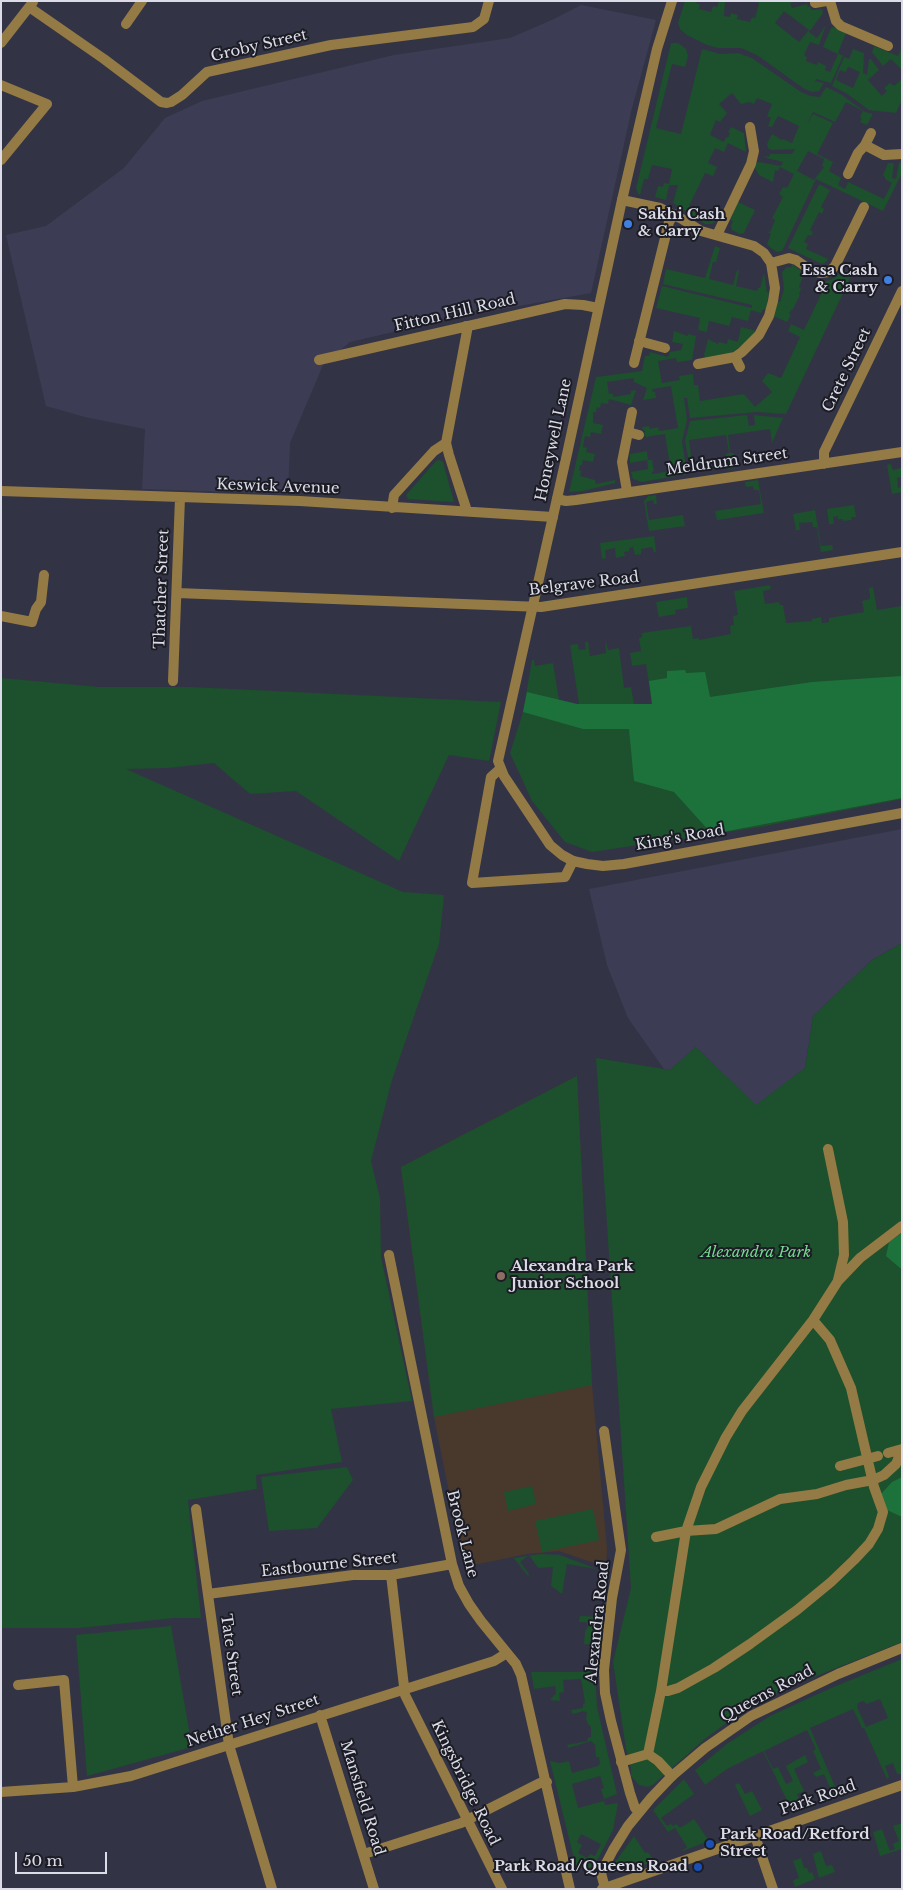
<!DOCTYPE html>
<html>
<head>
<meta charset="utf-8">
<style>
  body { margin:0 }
  #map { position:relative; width:903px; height:1890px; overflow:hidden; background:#333346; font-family:"Libre Baskerville",serif }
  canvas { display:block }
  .frame { position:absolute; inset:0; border:2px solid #dbdce8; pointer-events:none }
  .scale { position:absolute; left:15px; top:1852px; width:92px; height:22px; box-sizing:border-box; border:2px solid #dbdce8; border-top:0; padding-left:6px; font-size:15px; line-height:18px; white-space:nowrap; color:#dbdce8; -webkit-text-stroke:4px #1b1c24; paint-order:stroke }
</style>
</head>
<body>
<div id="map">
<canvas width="903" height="1890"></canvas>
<div class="frame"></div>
<div class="scale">50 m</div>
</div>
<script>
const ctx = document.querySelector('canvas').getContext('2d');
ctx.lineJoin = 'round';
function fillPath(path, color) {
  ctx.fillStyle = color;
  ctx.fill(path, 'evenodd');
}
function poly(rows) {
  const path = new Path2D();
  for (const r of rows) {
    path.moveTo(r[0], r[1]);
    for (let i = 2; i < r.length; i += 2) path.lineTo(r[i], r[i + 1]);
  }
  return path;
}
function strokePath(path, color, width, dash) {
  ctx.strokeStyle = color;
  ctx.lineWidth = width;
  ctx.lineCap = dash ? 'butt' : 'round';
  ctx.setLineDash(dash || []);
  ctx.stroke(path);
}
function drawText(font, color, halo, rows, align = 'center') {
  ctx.font = font + ' "Libre Baskerville",serif';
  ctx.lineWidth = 4;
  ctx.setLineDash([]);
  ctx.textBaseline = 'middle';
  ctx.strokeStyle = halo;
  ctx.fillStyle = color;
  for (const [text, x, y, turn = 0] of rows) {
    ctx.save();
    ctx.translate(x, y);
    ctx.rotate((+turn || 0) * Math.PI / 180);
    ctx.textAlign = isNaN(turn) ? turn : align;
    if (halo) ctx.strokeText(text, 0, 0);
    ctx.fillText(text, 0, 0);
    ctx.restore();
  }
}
const built = poly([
  [581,5,656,20,632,108,591,293,458,317,350,342,323,365,290,443,288,494,142,489,145,429,85,417,46,406,6,235,46,226,124,168,165,118,202,101,394,55,510,38,554,19],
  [902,829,902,943,872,960,813,1016,805,1068,756,1106,696,1047,670,1070,664,1069,628,1018,607,965,589,889]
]);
const education = poly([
  [577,1076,592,1385,607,1548,606,1567,559,1551,527,1554,464,1567,434,1417,401,1167]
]);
const green = poly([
  [685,1,697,1,696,3,700,4,699,9,711,12,713,6,717,7,719,1,725,1,724,16,730,17,731,13,734,14,738,15,737,19,750,22,752,17,755,18,759,3,752,1,799,1,790,3,792,8,807,4,808,7,810,6,811,10,822,9,823,13,809,32,817,38,826,25,819,45,810,42,804,55,807,57,806,61,817,65,818,62,826,66,825,70,830,72,838,54,823,47,831,28,835,27,846,33,838,53,843,56,831,83,816,79,815,81,824,83,819,91,812,92,803,88,757,55,741,48,718,48,707,45,687,35,680,29,678,23],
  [784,11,809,30,799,42,775,23],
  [671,43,678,43,686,49,688,56,685,67,672,64,656,128,681,134,702,49,721,54,738,53,752,58,801,92,811,96,820,97,826,87,842,95,865,112,873,114,867,125,860,122,862,118,860,117,863,111,846,102,835,122,813,112,807,123,813,114,833,123,817,154,833,162,829,171,841,178,838,185,845,189,848,182,884,199,892,183,885,179,885,177,883,175,888,163,894,163,892,178,896,179,899,162,902,163,902,173,883,211,816,179,782,251,777,252,771,248,767,244,771,234,766,231,770,232,775,220,772,218,783,197,779,194,783,187,787,188,794,174,780,167,778,171,775,170,773,182,759,175,755,168,756,163,759,162,781,166,783,162,763,157,770,156,770,154,792,154,795,149,771,150,768,148,767,144,772,134,782,140,783,139,792,143,799,126,778,116,772,127,768,126,771,118,767,116,772,104,757,98,754,104,749,102,741,104,732,93,719,104,727,113,720,122,716,120,710,135,724,142,726,137,728,138,730,133,728,132,731,127,744,133,746,152,728,143,724,152,715,148,708,163,717,167,713,176,705,173,689,206,706,215,710,209,719,214,715,222,712,224,705,224,673,203,678,185,669,185,666,200,655,197,658,186,663,187,664,183,669,184,672,169,652,165,648,179,644,179,640,195,638,194,636,188],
  [808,151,824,159,822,166,824,167,814,180,797,171],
  [874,46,898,56,902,48,902,70,891,59,883,66,872,52],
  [853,49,864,53,863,73,867,75,869,59,871,59,879,70,868,80,882,96,887,91,884,88,890,83,894,86,902,79,902,100,896,113,869,110,846,93,832,86,844,57,849,59],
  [848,67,860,72,853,88,836,80,840,70,846,72],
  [819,184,830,190,821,207,824,209,822,214,819,212,810,230,813,232,811,236,808,235,804,242,808,244,806,249,828,259,825,263,822,264,788,248],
  [738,202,755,210,744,233,740,234,732,230,731,226,733,221,730,220],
  [715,246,720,248,716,262,713,262,709,279,733,285,737,270,739,271,736,286,757,291,758,288,760,288,764,273,767,292,769,292,766,310,763,309,761,313,751,310,748,321,732,317,729,326,709,321,707,332,698,330,700,318,656,308,662,286,752,308,752,305,663,284,666,269,705,278],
  [792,264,804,273,799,287,801,288,799,294,800,295,793,309,792,309,789,314,791,315,787,322,773,316,777,302,780,302,784,289,782,272,787,267,791,267],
  [842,270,852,274,786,414,757,412,690,418,687,398,684,398,687,420,682,441,687,474,642,482,633,479,631,472,648,469,647,460,630,463,630,454,647,451,648,460,652,460,654,471,652,472,652,474,671,471,665,434,646,437,644,435,645,431,642,429,643,427,649,426,650,429,658,427,659,431,678,428,671,386,652,389,653,392,655,391,656,398,643,400,647,388,634,382,634,378,607,382,609,394,613,394,613,397,631,394,631,391,636,390,631,405,609,399,608,404,601,403,600,408,597,407,596,412,593,412,593,423,603,425,601,434,591,432,590,437,585,436,583,447,587,448,586,452,595,454,593,462,583,460,582,465,580,465,579,470,581,471,580,476,595,480,596,484,615,480,615,483,583,491,569,492,596,377,642,371,645,356,649,356,650,352,668,357,670,352,681,350,683,344,672,342,674,331,688,336,688,334,696,336,692,360,677,362,676,358,658,361,662,383,680,380,679,376,693,374,694,385,698,385,700,401,744,394,755,407,772,392,762,381,768,373,781,378,800,337,788,331,791,324,804,330,823,290,818,287,820,282,827,281,835,278],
  [741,327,756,331,744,345,733,352,705,358,704,355,708,339,718,344,719,342,727,344,728,339,738,342],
  [747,415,749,426,755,425,754,415,783,418,772,443,770,429,728,435,730,453,734,453,736,467,728,469,726,454,729,453,726,435,689,440,691,457,688,457,685,441,690,421],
  [439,460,443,462,454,502,408,499,406,495,436,461],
  [891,464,893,470,901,468,902,477,897,478,898,488,902,487,902,492,892,494,887,465],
  [758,480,764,513,717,520,715,511,761,504,759,490,754,490,753,486,746,487,745,482],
  [656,495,657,504,654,504,653,500,646,502,649,520,683,515,685,526,649,531,644,501,648,496],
  [854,505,856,517,851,517,852,520,843,521,843,519,838,519,838,516,833,517,834,524,829,524,827,509],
  [815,510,821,546,832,545,833,550,821,552,817,527,813,527,812,522,799,523,800,530,796,530,793,514],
  [654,536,656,552,654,552,652,547,641,549,641,554,635,555,633,547,629,548,629,551,624,552,625,556,616,558,615,548,605,550,606,558,602,559,600,543],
  [770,585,771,589,763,591,765,604,779,602,780,605,783,605,786,623,812,621,812,619,821,617,822,623,829,622,829,618,864,612,862,601,870,599,869,588,873,587,877,610,902,606,902,799,760,827,592,852,565,842,532,801,510,753,523,712,532,660,534,660,535,666,553,663,559,700,579,704,570,645,578,644,579,650,586,649,585,642,588,642,590,656,606,653,605,639,608,650,619,648,624,688,631,687,634,704,652,704,646,664,632,666,630,653,641,651,639,638,642,637,642,633,691,626,693,639,699,638,699,640,731,634,730,626,734,625,733,616,738,615,734,591],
  [687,597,688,608,675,610,676,614,659,617,656,602],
  [1,678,99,687,190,687,501,702,489,761,449,755,399,861,296,791,250,794,214,763,168,768,126,769,403,892,444,895,439,944,392,1080,371,1161,380,1198,381,1257,412,1401,331,1409,342,1462,256,1475,257,1489,188,1500,201,1618,174,1618,79,1628,1,1628],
  [902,943,902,1642,789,1687,743,1711,706,1738,654,1784,648,1787,639,1785,631,1776,631,1768,626,1749,613,1662,631,1588,596,1058,670,1070,696,1047,756,1105,805,1068,813,1016,872,960],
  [577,1076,592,1385,434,1417,401,1167],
  [347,1467,353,1480,317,1528,269,1531,261,1477],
  [532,1486,536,1504,508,1511,504,1492],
  [593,1509,599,1540,542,1552,535,1521],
  [540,1554,560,1555,597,1569,567,1564,562,1594,551,1586,553,1567,538,1568,529,1555,520,1562,529,1574,528,1576,514,1558],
  [580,1616,599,1617,596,1645,584,1644,585,1632,588,1626,586,1622,579,1622],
  [171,1626,192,1747,87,1776,76,1635],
  [902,1659,902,1774,897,1774,893,1763,885,1766,889,1777,887,1779,864,1728,862,1728,853,1709,810,1728,839,1796,826,1800,824,1796,832,1792,824,1774,816,1777,813,1773,821,1769,813,1751,816,1749,807,1730,764,1751,773,1769,778,1767,786,1784,793,1781,786,1766,805,1755,808,1762,794,1769,804,1791,797,1794,799,1799,794,1802,797,1809,792,1811,763,1751,727,1769,705,1785,695,1770,728,1743,770,1716,831,1688],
  [880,1699,888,1718,866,1727,857,1707,858,1703,863,1701,867,1704],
  [531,1672,595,1672,597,1707,617,1794,604,1799,601,1789,604,1788,600,1776,572,1784,578,1808,604,1801,605,1805,618,1803,613,1830,599,1857,589,1869,577,1866,575,1863,550,1761,560,1763,569,1761,572,1773,598,1766,600,1763,599,1757,596,1757,595,1745,591,1741,568,1748,567,1745,588,1741,587,1738,591,1737,591,1727,588,1724,586,1719,587,1713,584,1711,573,1714,571,1710,583,1708,583,1705,585,1702,581,1679,563,1680,564,1692,559,1693,560,1701,550,1700,556,1693,555,1686,534,1689],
  [581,1834,601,1844,595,1856,590,1854,587,1858,578,1853,582,1845,577,1842],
  [684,1779,694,1794,661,1818,667,1826,671,1824,673,1826,677,1824,680,1828,694,1819,709,1841,680,1852,687,1847,675,1828,668,1832,653,1810],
  [739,1783,745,1794,752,1791,762,1810,750,1816,735,1785],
  [902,1823,902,1849,880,1856,873,1832,882,1829,890,1851,895,1849,893,1844,899,1841,893,1826],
  [634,1836,645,1853,648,1852,654,1861,624,1872,613,1869,616,1861],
  [821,1851,826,1866,832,1865,835,1872,819,1878,813,1854],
  [801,1858,804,1868,807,1868,809,1873,812,1872,815,1879,795,1887,793,1880,799,1878,793,1861]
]);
const forest = poly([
  [685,670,686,673,705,672,710,697,812,682,902,676,902,798,712,834,674,792,634,781,629,729,583,729,523,712,527,692,577,704,652,704,649,681,667,678,667,671],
  [902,1233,902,1268,900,1268,886,1256,889,1242],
  [902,1477,902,1517,885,1509,881,1494,892,1482]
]);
const pedestrian = poly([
  [828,1149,843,1222,844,1255,838,1280],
  [888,1453,902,1449],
  [840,1466,878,1456],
  [656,1537,686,1531,716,1529,780,1499,817,1494,846,1485,873,1480,884,1475,896,1464,902,1449],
  [661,1691,668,1691,678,1688,714,1668,750,1644,797,1610,831,1582,854,1560,869,1544,878,1529,883,1512,874,1487,851,1388,830,1340,813,1320],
  [648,1754,661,1691,686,1531,701,1487,726,1437,742,1411,813,1320,838,1281,860,1258,902,1226],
  [621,1762,648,1754,658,1761,672,1776]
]);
const minor = poly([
  [830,1,836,21,841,26,888,46],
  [815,3,826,1],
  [29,7,104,59,161,102,167,103,171,102,182,95,207,72,331,45,473,27,484,19,489,1],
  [126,24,142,1],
  [1,43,33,2],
  [1,85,47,104,1,160],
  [865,145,884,155,902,154],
  [848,174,858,153,865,145,871,133],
  [622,200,660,208,682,219,701,231,754,246,764,253,771,263,775,288,773,301,769,316,759,335,742,352,735,357,698,364],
  [717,235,751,164,754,151,750,127],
  [771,263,789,258,796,260,812,271,820,273,829,272,835,266,864,207],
  [466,326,467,331,446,443,449,455,467,511],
  [639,341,665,348],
  [735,357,740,367],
  [319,360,565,304,583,305,598,308],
  [634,363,669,222,674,214],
  [628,432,639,435],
  [824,464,824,452,902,291],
  [1,491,300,501,553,517],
  [627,491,622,462,632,412],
  [557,499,566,501,576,500,902,452],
  [392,508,394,495,434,451,446,443],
  [177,593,541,607,902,552],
  [1,616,32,622,36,609,41,602,44,575],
  [173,681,180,498],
  [500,769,491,777,472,883,565,877,573,861],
  [389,1255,452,1564,459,1586,469,1604,481,1621,516,1664,521,1675,570,1889],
  [604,1431,621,1550,612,1598,604,1670,605,1693,611,1721,630,1793,635,1808,639,1811],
  [196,1509,229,1745,272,1889],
  [391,1575,405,1695,502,1889],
  [208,1594,353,1575,391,1575,452,1564],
  [18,1685,64,1680,73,1787],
  [320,1715,374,1889],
  [1,1792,73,1787,131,1776,494,1661,507,1653],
  [755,1836,773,1889],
  [364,1854,461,1823,540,1783,547,1782],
  [605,1888,601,1873,613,1850,628,1826,651,1798,672,1776,705,1748,751,1716,838,1674,902,1648]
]);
const tertiary = poly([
  [672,1,657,49,622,200,567,454,498,761,504,776,550,845,562,855,573,861,587,864,603,866,624,864,902,813],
  [602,1889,902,1785]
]);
const markers = [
  [628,224,5,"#3f7fe0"],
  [888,280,5,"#3f7fe0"],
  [501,1276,5,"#8d6e63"],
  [710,1844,5,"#1a4fb4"],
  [698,1867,5,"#1a4fb4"]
];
const streetNames = [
  ["Groby Street",259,46,-13],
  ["Fitton Hill Road",455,313,-13],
  ["Crete Street",847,370,-64],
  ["Honeywell Lane",554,440,-78],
  ["Meldrum Street",727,462,-8],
  ["Keswick Avenue",278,487,2],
  ["Belgrave Road",584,584,-7],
  ["Thatcher Street",162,589,-88],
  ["King's Road",680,838,-10],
  ["Brook Lane",462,1534,76],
  ["Eastbourne Street",329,1565,-6],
  ["Alexandra Road",598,1622,-84],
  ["Tate Street",231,1655,82],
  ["Queens Road",767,1694,-28],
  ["Nether Hey Street",253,1721,-18],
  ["Kingsbridge Road",465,1783,64],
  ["Mansfield Road",362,1798,73],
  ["Park Road",818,1798,-19]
];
const poiNames = [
  ["Sakhi Cash",638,215],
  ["& Carry",638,232],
  ["Essa Cash",878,271,"right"],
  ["& Carry",878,288,"right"],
  ["Alexandra Park",511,1267],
  ["Junior School",511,1284],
  ["Park Road/Retford",720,1835],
  ["Street",720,1852],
  ["Park Road/Queens Road",688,1867,"right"]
];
const parkNames = [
  ["Alexandra Park",756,1253]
];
fillPath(built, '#3c3c55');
fillPath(education, '#49392d');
fillPath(green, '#1d502c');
fillPath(forest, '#1d723c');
strokePath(pedestrian, '#947a44', 10);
strokePath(minor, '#947a44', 10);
strokePath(tertiary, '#947a44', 10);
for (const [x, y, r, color] of markers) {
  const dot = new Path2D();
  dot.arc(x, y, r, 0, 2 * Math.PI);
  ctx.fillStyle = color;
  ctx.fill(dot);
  strokePath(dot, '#1b1c24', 2);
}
drawText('15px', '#dbdce8', '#1b1c24', streetNames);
drawText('bold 15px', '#dbdce8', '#1b1c24', poiNames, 'left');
drawText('italic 15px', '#72db8f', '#1b1c24', parkNames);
</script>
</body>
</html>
